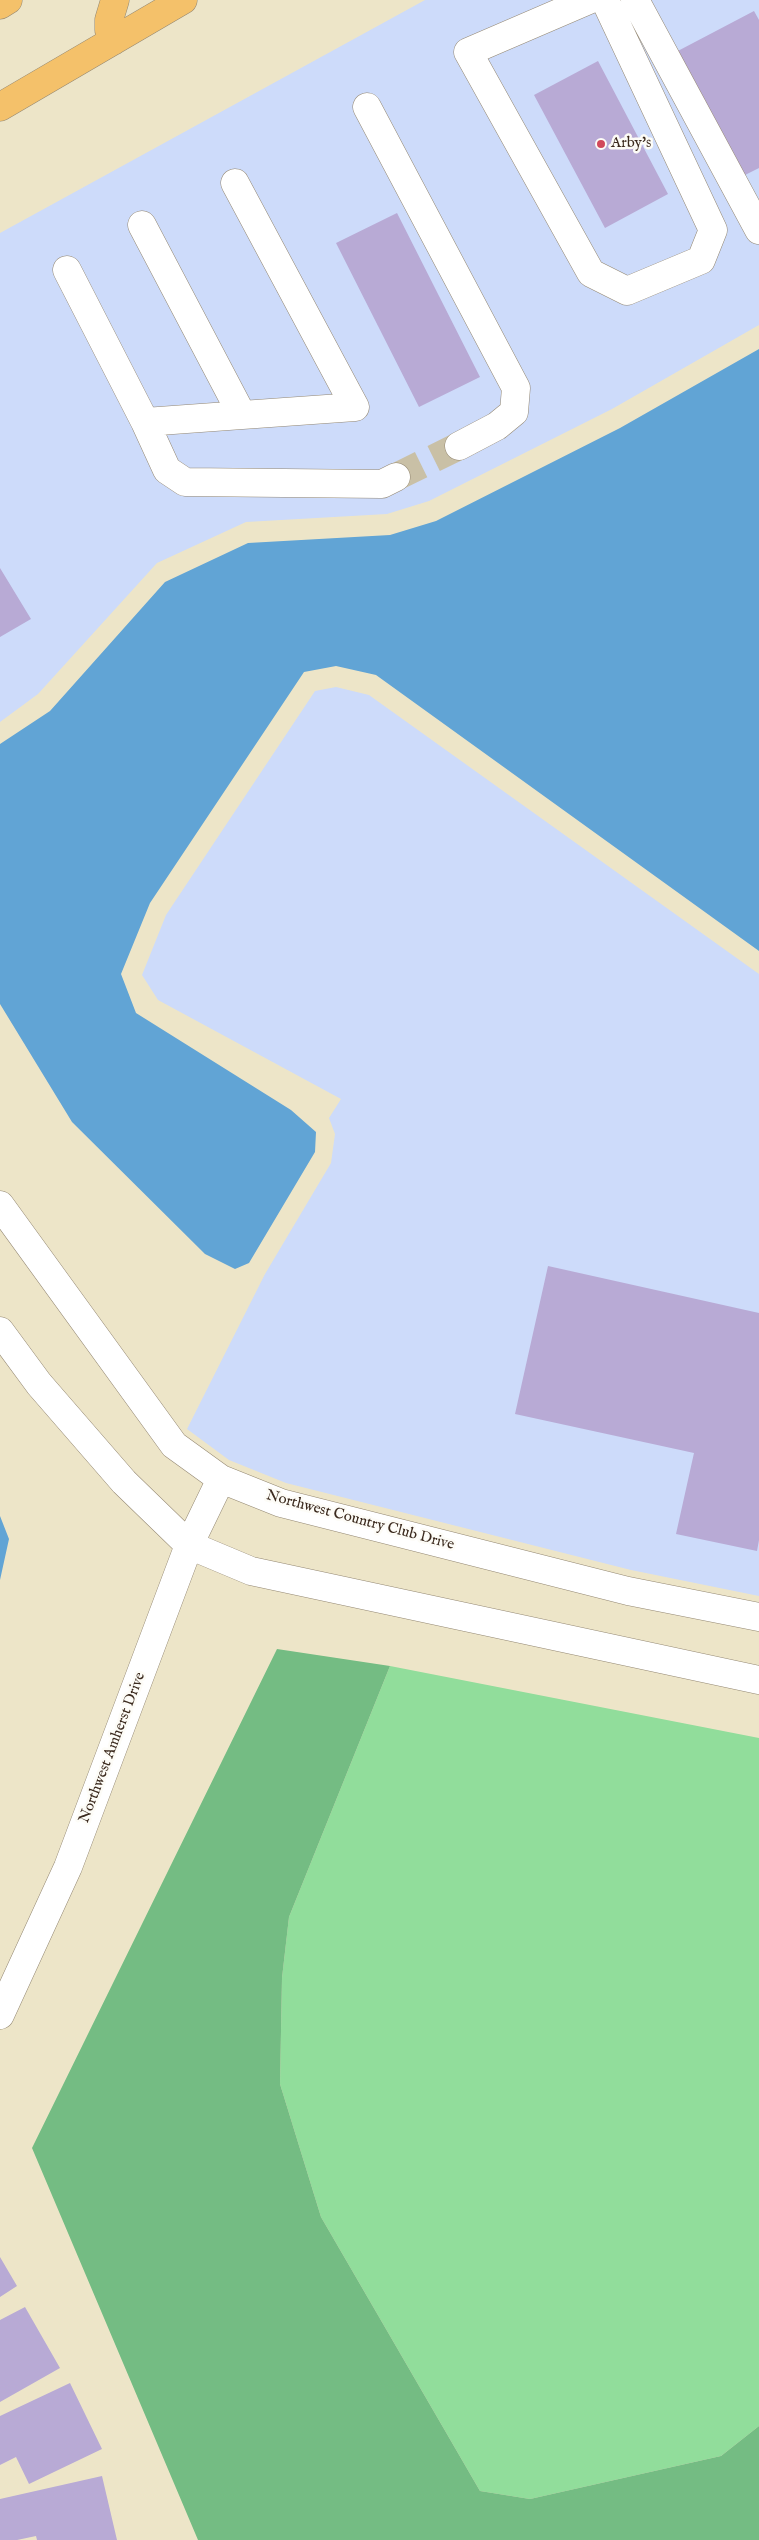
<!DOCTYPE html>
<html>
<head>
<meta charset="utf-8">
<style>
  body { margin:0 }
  canvas { display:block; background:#ede5c8 }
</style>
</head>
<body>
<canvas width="759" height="2540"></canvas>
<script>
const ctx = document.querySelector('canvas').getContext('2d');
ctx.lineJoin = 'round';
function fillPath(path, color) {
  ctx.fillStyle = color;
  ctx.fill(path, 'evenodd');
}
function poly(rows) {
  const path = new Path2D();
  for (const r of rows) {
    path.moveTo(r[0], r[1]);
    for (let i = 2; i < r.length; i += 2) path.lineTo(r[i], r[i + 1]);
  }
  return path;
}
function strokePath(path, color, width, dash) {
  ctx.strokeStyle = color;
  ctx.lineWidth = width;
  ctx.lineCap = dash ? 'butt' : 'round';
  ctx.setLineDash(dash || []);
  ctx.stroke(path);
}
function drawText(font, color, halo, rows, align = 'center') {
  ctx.font = font + ' "IM FELL English",serif';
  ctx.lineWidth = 5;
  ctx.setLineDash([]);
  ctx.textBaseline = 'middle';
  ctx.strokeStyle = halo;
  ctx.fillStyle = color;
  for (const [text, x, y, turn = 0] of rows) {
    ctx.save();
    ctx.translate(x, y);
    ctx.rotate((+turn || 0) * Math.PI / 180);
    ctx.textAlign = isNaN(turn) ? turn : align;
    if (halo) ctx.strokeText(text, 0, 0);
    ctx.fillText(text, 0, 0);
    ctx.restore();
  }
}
const built = poly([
  [425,0,759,0,759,325,612,409,429,501,387,514,246,522,157,563,38,694,0,722,0,233],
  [336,687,369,695,759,974,759,1596,631,1570,286,1483,229,1460,187,1429,265,1274,331,1163,335,1134,329,1118,341,1099,158,1000,142,975,166,915,315,691]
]);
const green = poly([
  [390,1666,759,1738,759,2426,721,2456,530,2499,480,2491,321,2217,280,2084,282,1978,289,1917]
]);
const forest = poly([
  [277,1649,390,1666,289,1917,282,1978,280,2084,321,2217,480,2491,530,2499,721,2456,759,2426,759,2540,198,2540,32,2148]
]);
const water = poly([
  [759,349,759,951,376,675,336,666,304,672,150,903,121,974,136,1013,291,1110,316,1132,315,1152,249,1263,235,1269,205,1254,72,1122,0,1004,0,744,50,711,165,582,248,543,390,535,436,521,620,428],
  [0,1516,9,1539,0,1580]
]);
const building = poly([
  [754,11,759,20,759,168,741,177,674,53],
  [598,61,668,194,605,228,534,95],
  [397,213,480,377,419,407,336,243],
  [0,568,31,619,0,637],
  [548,1266,759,1313,759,1540,757,1551,676,1534,694,1453,515,1414],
  [0,2257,17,2286,0,2297],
  [25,2307,60,2368,0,2402,0,2320],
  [70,2383,102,2449,29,2484,16,2457,0,2465,0,2416],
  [102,2476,117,2540,37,2540,36,2536,17,2540,0,2540,0,2499]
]);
const minorTunnel = poly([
  [396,477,459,446]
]);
const minor = poly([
  [589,0,468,52,591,273,627,291,701,260,713,230,605,0],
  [635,0,759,230],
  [367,107,516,388,514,412,497,426,459,446],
  [142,225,242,415,355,407,235,183],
  [67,270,145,422,242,415],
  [145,422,167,470,185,482,382,484,396,477],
  [0,1205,174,1445,221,1479,281,1503,628,1591,759,1617],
  [0,1331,39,1384,124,1482,189,1545,251,1571,759,1680],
  [0,2015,68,1867,189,1545,221,1479]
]);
const major = poly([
  [0,5,8,0],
  [113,41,109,30,109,20,115,0],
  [0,107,183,0]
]);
const markers = [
  [601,144,5,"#d1495b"]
];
const poiNames = [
  ["Arby's",611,144]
];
const streetNames = [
  ["Northwest Country Club Drive",360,1521,15],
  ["Northwest Amherst Drive",113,1748,-69]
];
fillPath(built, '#cddbfa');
fillPath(green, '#91dd9b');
fillPath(forest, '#74bc83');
fillPath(water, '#61a4d5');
fillPath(building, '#b8aad5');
strokePath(minorTunnel, '#c9c0a6', 28, [28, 14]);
strokePath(minor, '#948873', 29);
strokePath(major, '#948873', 29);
strokePath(minor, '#fff', 28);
strokePath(major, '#f4c16a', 28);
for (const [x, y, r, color] of markers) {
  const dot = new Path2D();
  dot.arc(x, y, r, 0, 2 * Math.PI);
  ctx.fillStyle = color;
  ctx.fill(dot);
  strokePath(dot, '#fdfcf7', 2);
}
drawText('15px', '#3b2a1e', '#fdfcf7', poiNames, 'left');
drawText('15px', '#3b2a1e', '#fdfcf7', streetNames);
</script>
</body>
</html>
